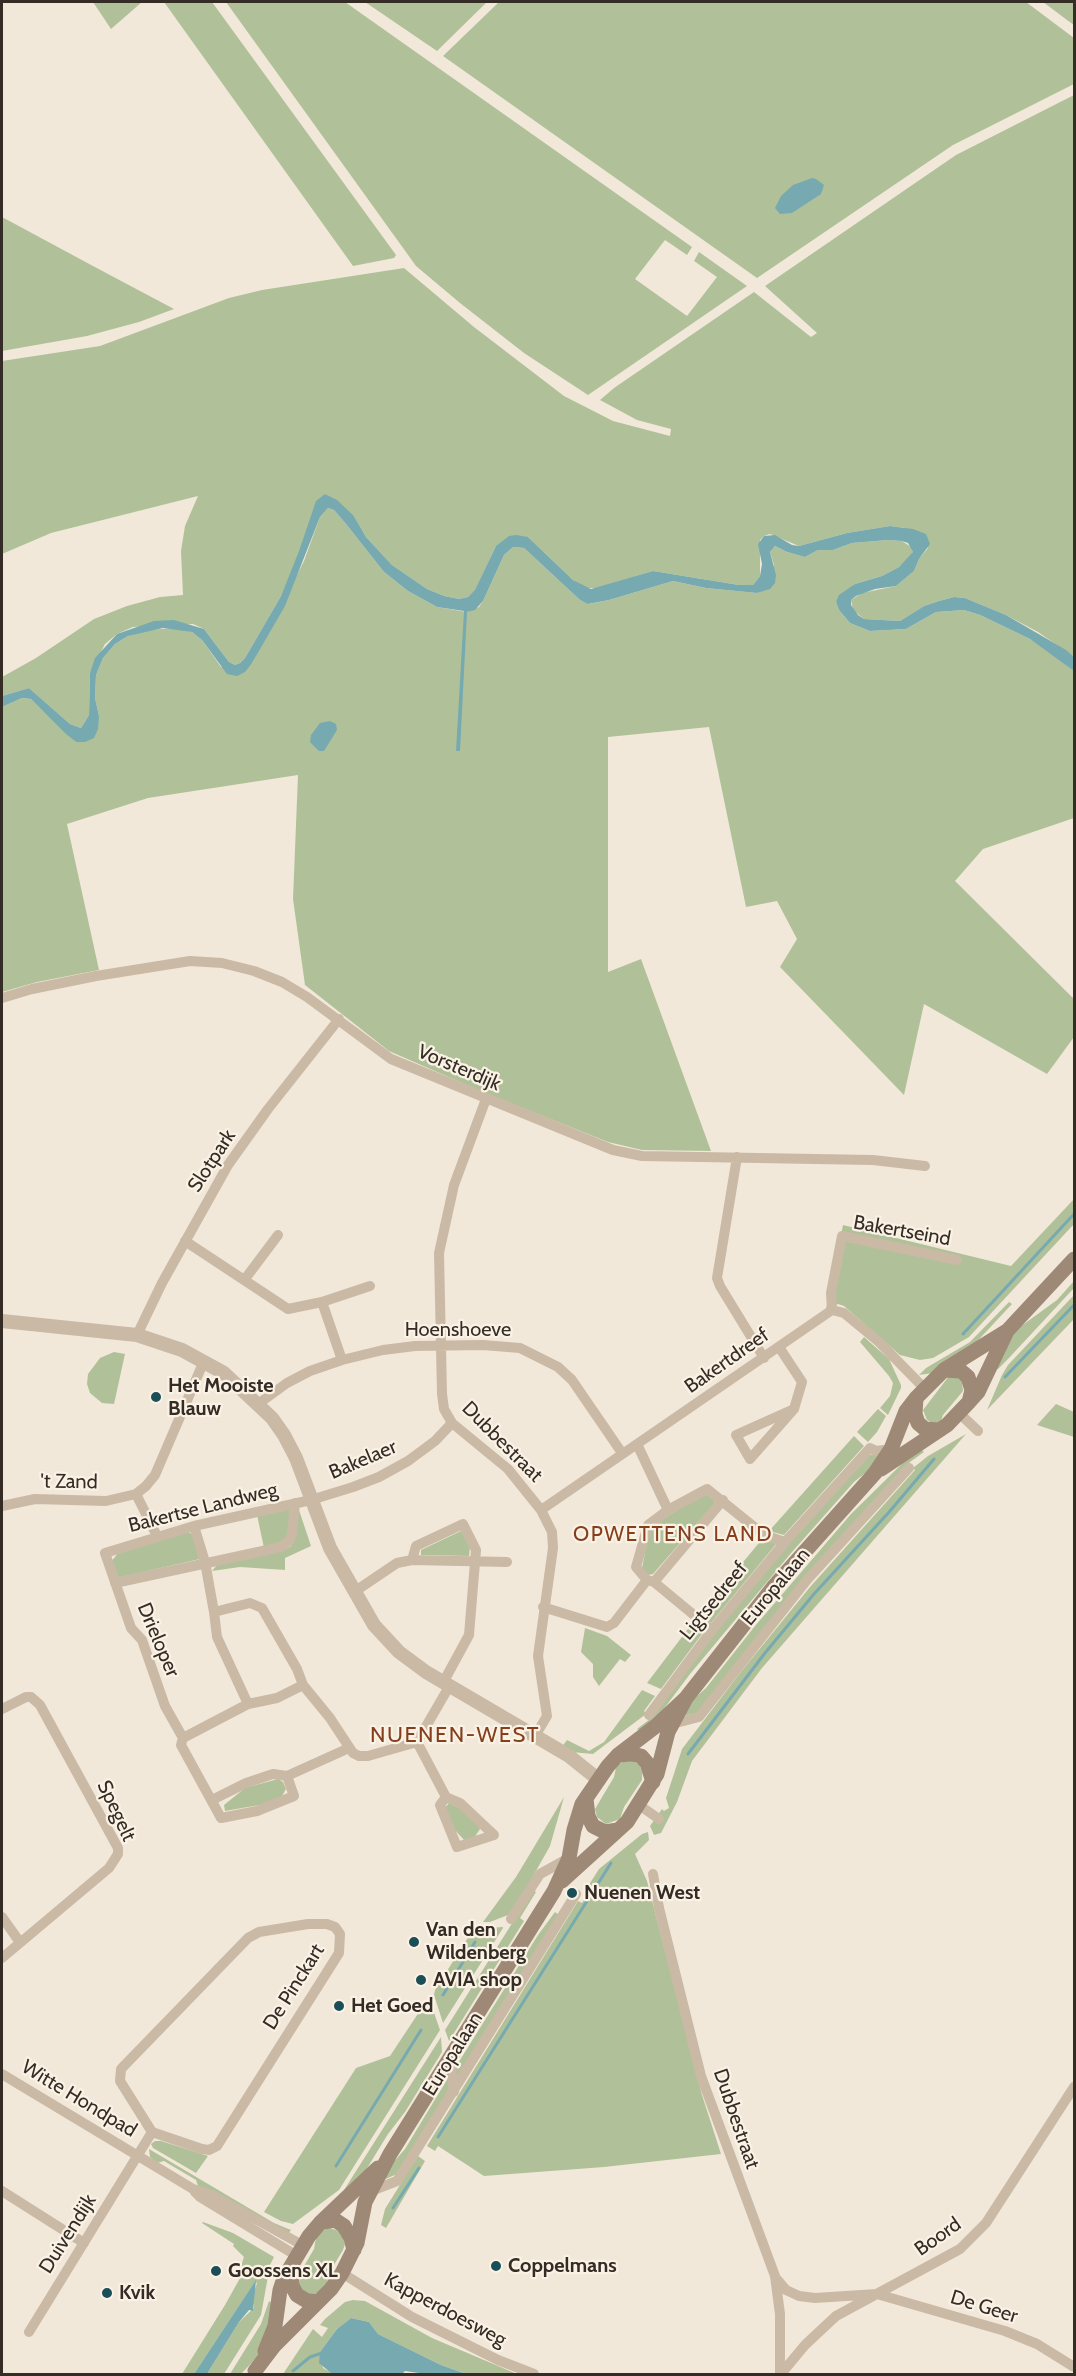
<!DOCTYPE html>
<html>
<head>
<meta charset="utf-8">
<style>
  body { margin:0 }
  #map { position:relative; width:1076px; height:2376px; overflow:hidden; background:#f2e8d9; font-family:Cabin,sans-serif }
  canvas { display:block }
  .frame { position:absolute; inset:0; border:3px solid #352c26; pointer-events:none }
</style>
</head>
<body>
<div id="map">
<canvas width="1076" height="2376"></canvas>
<div class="frame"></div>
</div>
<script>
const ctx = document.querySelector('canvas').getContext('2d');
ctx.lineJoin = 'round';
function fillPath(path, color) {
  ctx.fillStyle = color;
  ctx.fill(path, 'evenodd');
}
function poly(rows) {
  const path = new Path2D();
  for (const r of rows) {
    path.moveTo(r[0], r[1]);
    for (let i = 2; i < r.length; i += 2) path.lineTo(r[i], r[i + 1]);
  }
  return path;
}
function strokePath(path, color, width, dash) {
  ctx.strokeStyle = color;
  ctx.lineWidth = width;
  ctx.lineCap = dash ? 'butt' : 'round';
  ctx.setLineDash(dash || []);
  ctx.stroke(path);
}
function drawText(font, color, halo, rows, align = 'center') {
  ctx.font = font + ' Cabin,sans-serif';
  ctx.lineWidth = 4.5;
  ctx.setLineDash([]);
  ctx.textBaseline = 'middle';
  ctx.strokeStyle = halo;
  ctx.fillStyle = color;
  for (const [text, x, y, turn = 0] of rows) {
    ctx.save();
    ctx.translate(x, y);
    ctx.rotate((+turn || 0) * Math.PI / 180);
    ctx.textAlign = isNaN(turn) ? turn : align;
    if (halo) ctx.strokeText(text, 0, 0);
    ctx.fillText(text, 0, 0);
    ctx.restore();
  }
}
const green = poly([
  [93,2,142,2,111,29],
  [164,2,212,2,396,255,394,258,353,266],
  [226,2,345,2,692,247,687,255,665,240,635,279,687,316,717,277,694,261,699,252,747,286,588,395,524,353,460,303,416,266],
  [365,2,487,2,437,51],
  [499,2,1026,2,1074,38,1074,84,953,145,757,278,443,56],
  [1043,2,1074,2,1074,25,1071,23],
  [1074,95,1074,657,1038,632,1006,615,965,598,954,597,939,601,924,606,900,621,864,619,853,610,851,600,862,593,896,586,914,571,919,559,928,548,906,528,890,526,847,533,799,546,770,534,764,536,760,540,760,576,753,585,739,585,653,571,597,588,586,588,573,580,528,537,496,546,475,591,468,597,459,599,444,596,427,589,392,565,366,537,354,516,325,494,281,596,245,658,240,663,235,665,229,662,204,629,193,624,133,627,117,634,105,644,90,673,89,715,81,728,70,724,29,688,2,696,2,677,36,658,94,619,127,606,160,597,183,595,181,551,185,526,198,496,51,533,2,554,2,361,100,346,229,298,262,290,404,268,474,327,564,396,613,421,670,436,671,429,637,420,600,400,614,388,754,292,811,337,817,333,765,286,956,155],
  [2,217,93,266,174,309,139,322,87,336,2,351],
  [328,508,334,510,346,524,384,572,408,591,437,607,467,612,479,607,483,601,504,555,513,547,524,548,580,600,589,604,609,600,673,581,706,588,758,593,774,565,770,552,775,546,787,552,805,557,818,550,833,550,852,543,888,540,902,541,911,547,913,552,911,556,899,567,882,576,855,584,836,602,839,610,850,623,870,631,906,629,936,612,964,610,980,615,1030,639,1050,651,1074,671,1074,818,983,849,955,881,1074,999,1074,1037,1047,1074,924,1004,904,1095,780,967,797,939,777,901,746,907,709,727,608,737,608,972,641,959,711,1151,642,1150,608,1142,483,1092,389,1051,305,985,293,899,298,775,148,798,67,824,99,970,37,982,2,992,2,707,22,698,31,699,76,742,99,716,95,698,96,675,103,658,115,644,128,636,146,630,176,628,192,632,202,640,221,667,252,663,304,561,320,517],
  [1074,1199,1074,1224,969,1337,933,1358,920,1360,900,1355,844,1306,838,1304,826,1309,843,1225,1011,1266],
  [1074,1281,1074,1288,1008,1359,998,1369,992,1371,1013,1332,1057,1300],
  [1074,1295,1074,1319,987,1410,1002,1375,1008,1365],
  [1009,1302,1012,1304,968,1351,933,1373,919,1375,926,1368,970,1342],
  [864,1337,889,1359,901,1385,901,1388,888,1415,880,1408,890,1396,893,1383,889,1376,860,1342],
  [114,1352,125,1354,114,1404,102,1403,90,1393,87,1384,88,1374,100,1358],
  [949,1376,958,1378,962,1381,963,1391,943,1415,941,1421,934,1424,927,1420,923,1410],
  [1056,1404,1074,1412,1074,1437,1037,1425],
  [878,1409,886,1416,877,1432,868,1442,857,1432],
  [966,1434,762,1668,692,1761,677,1802,661,1833,654,1835,650,1826,662,1809,664,1811,669,1808,666,1798,682,1749,740,1673,810,1587,915,1470,913,1468,928,1456],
  [854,1436,864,1446,784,1535,769,1531],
  [919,1447,924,1452,910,1462,855,1523,698,1713,682,1716,688,1704,706,1688,755,1626,851,1514],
  [882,1454,876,1464,854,1482,792,1552,690,1674,651,1726,643,1733,637,1729,650,1719,694,1659,802,1527,870,1455],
  [705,1493,715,1500,714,1504,653,1574,649,1575,642,1568,650,1527],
  [292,1507,288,1539,264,1548,257,1515],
  [298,1507,311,1546,285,1558,285,1570,240,1567,212,1571,221,1560,286,1549,291,1546,293,1542],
  [461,1531,470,1546,469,1556,421,1555,421,1550],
  [188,1532,192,1534,200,1559,117,1578,111,1562,118,1553],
  [763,1538,777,1543,711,1623,700,1614],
  [694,1621,705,1630,661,1689,647,1683],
  [585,1628,607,1636,631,1655,625,1662,620,1659,599,1686,593,1677,593,1664,581,1652],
  [642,1690,655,1696,644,1711,646,1714,593,1754,571,1752,561,1748,567,1740,589,1751,604,1742],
  [623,1761,634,1762,639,1764,642,1772,642,1780,624,1807,620,1819,606,1824,597,1817,595,1809,614,1777,616,1768],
  [278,1779,283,1782,286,1789,282,1796,271,1803,225,1811,224,1805,245,1788],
  [564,1797,550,1846,523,1894,508,1915,490,1922,483,1922,516,1877],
  [449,1803,459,1808,477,1822,480,1829,474,1838,465,1841,453,1828,445,1808],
  [648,1832,649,1840,635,1854,647,1881,702,2095,721,2154,604,2167,484,2176,438,2146,435,2151,427,2146,578,1901,582,1903,588,1894,585,1891,599,1869,642,1834],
  [533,1890,536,1892,520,1918,524,1921,449,2041,445,2030],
  [555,1912,560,1916,457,2081,455,2068,538,1935],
  [503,1927,503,1928,443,2023,434,1995,435,1990,469,1936,489,1928],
  [427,2000,431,2004,440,2030,339,2190,293,2224,281,2221,264,2212,356,2068,390,2056],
  [441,2037,442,2052,405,2112,388,2134,358,2183,344,2190],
  [448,2078,450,2089,397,2174,381,2181,384,2173,405,2149],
  [155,2141,161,2141,208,2156,196,2173,153,2148,151,2144],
  [149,2149,274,2223,291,2230,288,2234,198,2186,196,2180,164,2161,157,2163,150,2157],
  [418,2156,425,2161,386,2228,381,2225,385,2209],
  [203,2222,233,2233,274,2257,269,2267,266,2267,265,2270,269,2271,261,2315,224,2374,207,2374,239,2322,254,2308,253,2295,257,2283,255,2282,194,2374,182,2374,225,2305,244,2271,240,2269,244,2257,233,2246,234,2244,202,2223],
  [330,2228,341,2232,345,2244,343,2250,329,2273,327,2283,317,2293,309,2294,303,2291,299,2284,300,2273,314,2249,316,2238,321,2231],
  [353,2300,365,2301,432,2338,517,2374,466,2374,441,2365,378,2334,369,2322,351,2318,337,2329,320,2352,323,2368,334,2374,283,2374,313,2329,322,2337,328,2328,320,2325,325,2319,345,2302],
  [269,2301,275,2305,260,2354,241,2374,230,2374,261,2324]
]);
const water = poly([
  [812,178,816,179,824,185,821,194,792,213,780,214,775,208,781,196,793,185],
  [325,494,337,500,354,516,366,537,392,565,427,589,444,596,459,599,468,597,475,590,496,546,509,536,516,535,528,537,573,580,591,589,653,571,739,585,753,585,760,576,762,564,758,544,764,536,775,535,792,545,799,546,847,533,890,526,913,529,926,534,930,544,919,559,914,571,896,586,875,589,856,596,851,600,851,605,858,615,864,619,900,621,924,606,939,601,954,597,965,598,1006,615,1066,650,1074,657,1074,671,1030,639,980,615,964,610,936,612,906,629,870,631,850,623,839,610,836,602,839,595,855,584,882,576,899,567,913,552,908,543,902,541,888,540,852,543,833,550,818,550,805,557,787,552,775,546,770,552,776,575,775,583,770,589,757,593,706,588,673,581,609,600,588,604,580,600,524,548,513,547,504,555,483,601,475,610,467,612,460,751,456,751,464,611,437,607,408,591,384,572,346,524,334,510,328,508,320,517,285,606,252,663,245,672,237,676,227,674,202,640,192,632,163,628,128,636,115,644,103,658,96,675,95,698,99,716,98,729,94,738,85,742,76,742,66,734,31,699,22,698,2,707,2,696,29,688,70,724,81,728,89,715,90,673,95,658,117,634,154,621,174,620,204,629,229,662,235,665,240,663,245,658,281,596,299,551,316,501],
  [330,721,336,724,337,730,324,751,319,751,310,742,311,735,320,723],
  [256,2280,253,2311,249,2310,239,2322,207,2374,194,2374],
  [351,2318,369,2322,378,2334,441,2365,466,2374,426,2374,405,2371,402,2374,331,2373,319,2363,320,2352,337,2329]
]);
const stream = poly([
  [963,1334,1074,1214],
  [1005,1377,1074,1305],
  [688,1754,765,1653,814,1594,890,1511,934,1459],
  [443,1995,475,1942],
  [438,2137,611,1863],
  [336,2166,421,2030],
  [393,2208,419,2168],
  [293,2371,310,2357,322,2353]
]);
const minor = poly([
  [2,998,32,989,96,976,190,961,222,963,254,971,282,982,307,997,391,1059,613,1150,642,1156,873,1160,925,1166],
  [486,1099,454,1185,439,1253,442,1394,444,1409,452,1423,508,1469,541,1510,552,1532,553,1548,538,1656,547,1716,535,1736],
  [737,1157,717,1278,720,1286,764,1358],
  [185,1241,288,1309,322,1302,370,1286],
  [245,1279,278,1235],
  [322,1302,342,1360],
  [832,1310,831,1293,842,1236,957,1260],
  [137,1335,162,1283,228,1165,268,1109,339,1019],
  [779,1347,802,1382,794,1409],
  [258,1404,287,1383,310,1371,342,1360,383,1350,415,1346,483,1345,520,1348,558,1367,572,1380,622,1453],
  [794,1409,750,1459,736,1435,794,1409],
  [959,1413,978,1431],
  [637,1444,668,1510],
  [2,1506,35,1499,106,1501,136,1494],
  [541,1510,832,1310,844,1313,879,1342,925,1389],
  [194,1526,205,1562,214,1612,250,1603,262,1608,297,1669,303,1685,330,1718,353,1753,359,1756,368,1756,417,1742,450,1685],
  [157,1536,136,1494,146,1486,155,1475,204,1361],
  [412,1560,416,1546,463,1524,476,1550,469,1635,444,1681],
  [654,1582,723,1500],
  [115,1583,281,1547,290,1540,292,1534,295,1503],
  [354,1592,397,1563,412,1560,507,1562],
  [543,1607,607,1627,614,1623,647,1580],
  [214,1612,217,1637,248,1704],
  [712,1630,654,1582,647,1580,636,1567,648,1525,668,1510,707,1489,764,1535,785,1542],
  [2,1709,26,1697,31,1697,40,1705,118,1848,118,1854,109,1868,2,1958],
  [649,1715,712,1630,785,1542,870,1448,876,1451,891,1449],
  [672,1724,699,1717,807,1580,909,1468],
  [183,1738,248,1704,277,1698,303,1685],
  [417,1742,446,1797,460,1803,494,1835,457,1847,440,1805,446,1797],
  [287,1776,349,1748],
  [212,1800,246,1783,273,1774,287,1776,294,1796,257,1811,221,1818,181,1745,183,1738,165,1706,142,1640,131,1628,105,1553,194,1526,311,1500,353,1487,379,1477,408,1461,435,1441,452,1423],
  [639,1805,659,1819],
  [653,1874,659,1908,701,2076,775,2276,780,2314,780,2374],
  [2,1917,19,1941],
  [511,1919,540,1874,569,1858],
  [450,2057,454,2092],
  [2,2074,193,2189,214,2196,304,2246],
  [2,2191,84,2243],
  [371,2191,397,2181,576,1894],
  [195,2192,200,2197,297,2256],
  [342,2273,412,2317,498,2360,534,2374],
  [775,2277,786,2290,799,2296,815,2298,877,2294,1005,2331,1037,2344,1074,2367],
  [29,2332,152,2132,120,2081,121,2069,248,1938,259,1932,308,1924,327,1924,335,1927,340,1934,339,1953,217,2146,209,2150,202,2149,152,2132],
  [781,2374,805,2345,836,2316,960,2249,986,2223,1074,2087]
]);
const tertiary = poly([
  [2,1321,137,1335,182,1350,224,1373,272,1418,284,1435,296,1458,330,1548,374,1625,399,1652,426,1672,569,1756,599,1780]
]);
const secondary = poly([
  [944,1370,961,1371,968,1377,972,1390,969,1402],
  [916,1398,915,1414,918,1423,925,1429,939,1430],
  [881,1469,947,1425,969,1402,978,1392,1007,1331,1074,1259],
  [618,1755,631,1754,641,1756,647,1763,653,1782],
  [586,1799,588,1816,593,1826,605,1832,618,1830],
  [562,1881,627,1822,657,1774,668,1732,686,1698,775,1585,875,1473,891,1449,906,1411,916,1398,944,1370,1007,1331],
  [320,2223,335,2220,344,2226,351,2238,354,2250],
  [291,2266,292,2286,297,2295,307,2301,319,2301],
  [265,2351,275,2326,280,2290,284,2278,309,2236,320,2223,378,2168],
  [255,2371,274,2346,331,2289,342,2273,357,2243,365,2202,390,2154,554,1891,569,1858,574,1830,582,1804,608,1766,618,1755,656,1726,686,1698]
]);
const markers = [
  [156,1397,6,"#1b4f58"],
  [572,1893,6,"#1b4f58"],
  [414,1942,6,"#1b4f58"],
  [421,1980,6,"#1b4f58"],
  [339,2006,6,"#1b4f58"],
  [496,2266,6,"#1b4f58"],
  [216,2271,6,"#1b4f58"],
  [107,2293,6,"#1b4f58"]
];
const streetNames = [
  ["Vorsterdijk",459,1068,23],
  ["Slotpark",212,1161,-57],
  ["Bakertseind",902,1231,10],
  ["Hoenshoeve",458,1330],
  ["Bakertdreef",727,1361,-35],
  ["Dubbestraat",502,1442,45],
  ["Bakelaer",363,1460,-23],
  ["'t Zand",69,1482,1],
  ["Bakertse Landweg",203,1508,-14],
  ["Europalaan",776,1587,-50],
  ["Ligtsedreef",714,1601,-51],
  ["Drieloper",158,1640,67],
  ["Spegelt",116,1811,65],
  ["De Pinckart",294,1987,-58],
  ["Europalaan",453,2054,-58],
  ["Witte Hondpad",79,2099,31],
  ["Dubbestraat",736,2119,71],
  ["Duivendijk",68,2234,-58],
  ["Boord",938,2237,-35],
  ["De Geer",984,2307,17],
  ["Kapperdoesweg",445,2310,28]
];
const poiNames = [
  ["Het Mooiste",168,1386],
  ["Blauw",168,1409],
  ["Nuenen West",584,1893],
  ["Van den",426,1930],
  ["Wildenberg",426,1953],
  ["AVIA shop",433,1980],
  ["Het Goed",351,2006],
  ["Coppelmans",508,2266],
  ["Goossens XL",228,2271],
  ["Kvik",119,2293]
];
const neighbourhoodNames = [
  ["OPWETTENS LAND",673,1535]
];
const quarterNames = [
  ["NUENEN-WEST",455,1736]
];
fillPath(green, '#b0c199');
fillPath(water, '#77a9b0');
strokePath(stream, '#77a9b0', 3);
strokePath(minor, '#cab9a5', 10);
strokePath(tertiary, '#cab9a5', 14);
strokePath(secondary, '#9e8876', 15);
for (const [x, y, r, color] of markers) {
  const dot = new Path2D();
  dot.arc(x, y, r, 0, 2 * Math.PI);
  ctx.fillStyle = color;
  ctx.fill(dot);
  strokePath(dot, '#faf2e5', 2);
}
drawText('20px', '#352c26', '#faf2e5', streetNames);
drawText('bold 20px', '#352c26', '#faf2e5', poiNames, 'left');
ctx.letterSpacing = '1.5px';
drawText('21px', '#863f1d', '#faf2e5', neighbourhoodNames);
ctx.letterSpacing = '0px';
ctx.letterSpacing = '1.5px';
drawText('22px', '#863f1d', '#faf2e5', quarterNames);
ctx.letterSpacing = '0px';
</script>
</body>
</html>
